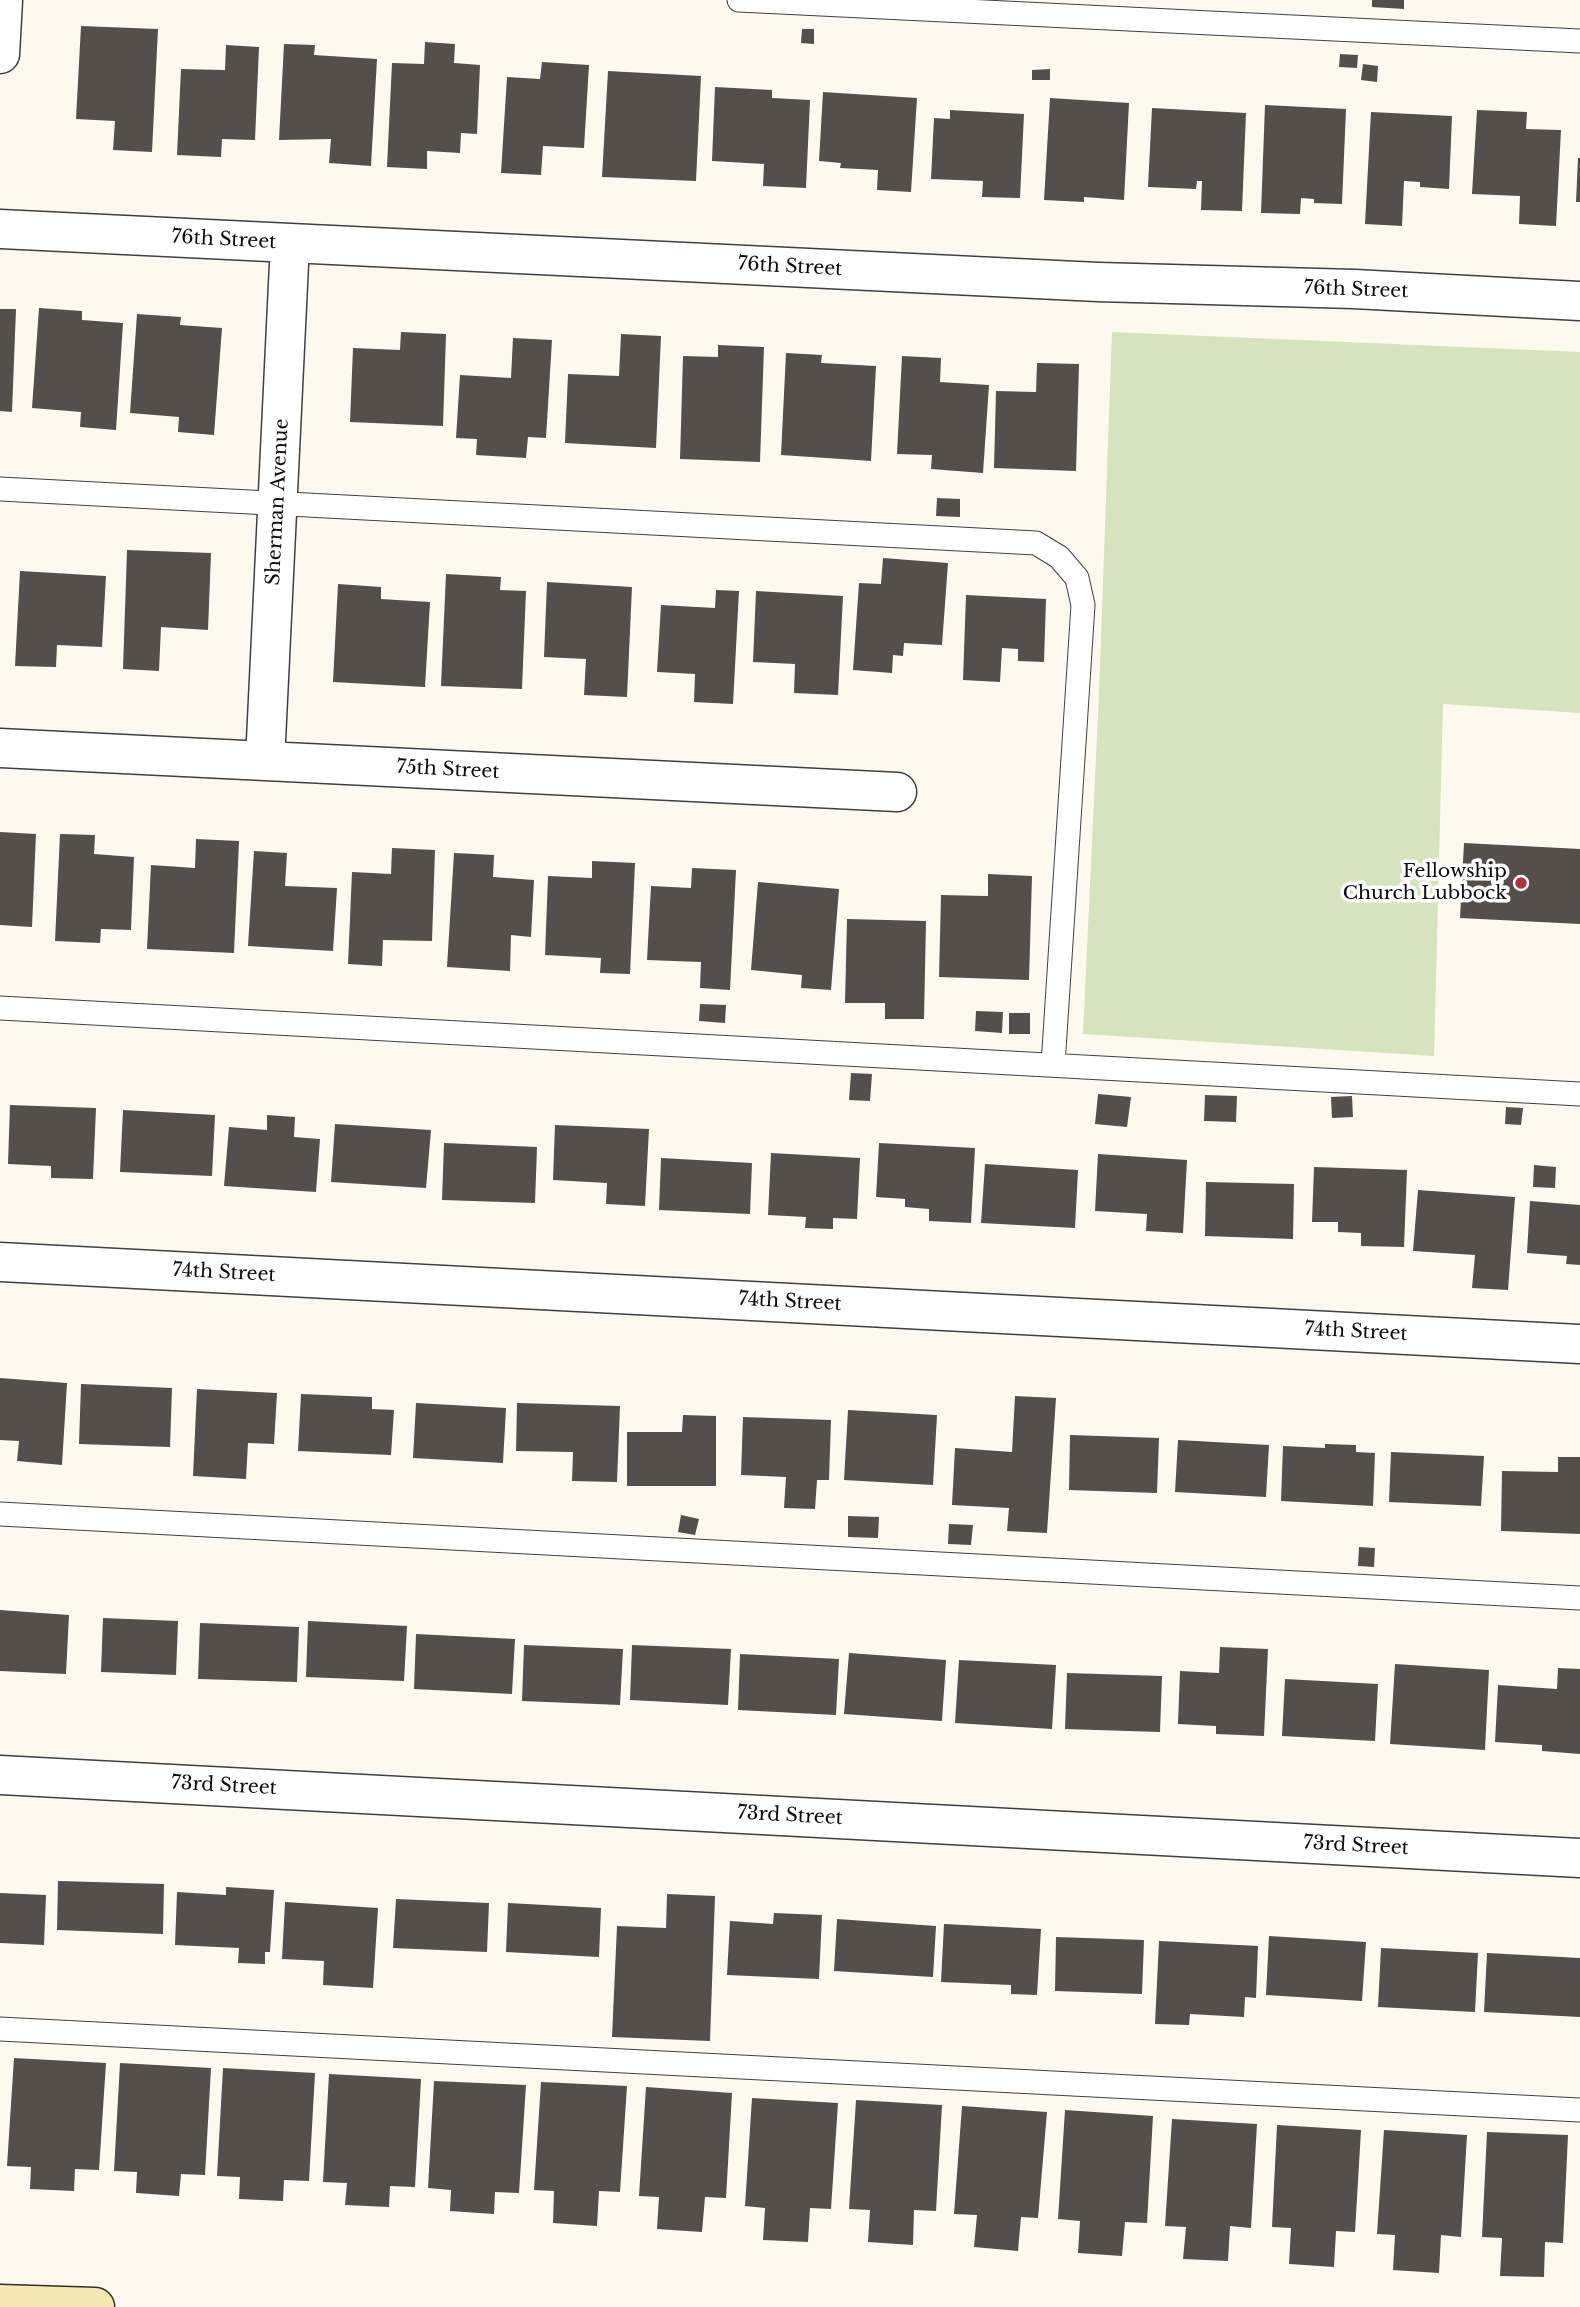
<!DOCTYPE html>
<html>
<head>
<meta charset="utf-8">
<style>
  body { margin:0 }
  canvas { display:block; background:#fdf9ef }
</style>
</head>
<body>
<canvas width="1580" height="2307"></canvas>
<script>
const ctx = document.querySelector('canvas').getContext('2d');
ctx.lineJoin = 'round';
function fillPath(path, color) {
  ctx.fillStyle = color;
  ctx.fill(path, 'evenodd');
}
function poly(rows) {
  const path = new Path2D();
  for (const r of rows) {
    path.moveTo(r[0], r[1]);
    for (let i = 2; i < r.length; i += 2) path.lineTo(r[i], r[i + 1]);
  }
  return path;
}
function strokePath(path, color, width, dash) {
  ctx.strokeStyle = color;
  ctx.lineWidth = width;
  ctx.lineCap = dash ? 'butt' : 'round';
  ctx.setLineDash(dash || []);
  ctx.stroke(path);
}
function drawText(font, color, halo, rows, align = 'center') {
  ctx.font = font + ' "Libre Baskerville",serif';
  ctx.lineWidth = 7;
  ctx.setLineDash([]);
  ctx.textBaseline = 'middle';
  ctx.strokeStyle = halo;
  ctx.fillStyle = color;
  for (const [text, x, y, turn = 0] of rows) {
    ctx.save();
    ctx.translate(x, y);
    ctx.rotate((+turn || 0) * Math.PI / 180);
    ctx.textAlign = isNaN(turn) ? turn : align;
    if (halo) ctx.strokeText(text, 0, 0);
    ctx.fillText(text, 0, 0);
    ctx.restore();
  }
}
const green = poly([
  [1112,332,1580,352,1580,713,1443,704,1434,1056,1083,1034,1099,694]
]);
const building = poly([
  [1372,0,1404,0,1404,9,1372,7],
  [81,26,158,29,152,152,113,150,115,121,76,119],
  [802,29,814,29,814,44,801,43],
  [425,42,455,44,454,63,480,65,477,134,461,133,460,153,427,151,427,169,387,167,392,63,424,64],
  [284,44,315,45,314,55,377,59,371,166,329,163,331,139,279,140],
  [226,45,259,47,255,140,222,139,221,157,177,155,181,69,225,70],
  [1340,54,1358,55,1357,68,1339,67],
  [542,62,589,65,584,148,543,146,541,175,501,173,507,77,540,79],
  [1363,64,1378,66,1377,82,1361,80],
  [1050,69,1050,80,1032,80,1032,70],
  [608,71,701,76,696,181,602,177],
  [715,87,772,90,772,98,810,100,806,188,763,186,764,164,712,161],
  [823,92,917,98,911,192,877,190,878,170,840,168,841,163,819,161],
  [1050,98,1129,103,1124,200,1084,197,1084,202,1044,200],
  [1265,105,1346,109,1342,204,1314,203,1314,199,1301,198,1300,214,1261,213],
  [1152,108,1246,113,1242,211,1201,210,1202,181,1197,181,1196,189,1148,187],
  [950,110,1024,114,1020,198,982,197,983,181,931,179,934,118,950,119],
  [1477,110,1527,112,1526,129,1561,130,1556,226,1519,224,1520,196,1472,194],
  [1371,112,1452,116,1449,189,1420,187,1420,182,1404,181,1402,226,1365,224],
  [1578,158,1580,158,1580,202,1576,202],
  [39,308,82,311,82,320,123,323,116,430,80,427,81,412,32,408],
  [0,309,16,309,12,412,0,411],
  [137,314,181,317,180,325,222,328,214,435,178,432,179,417,130,413],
  [401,332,446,334,443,426,350,422,353,348,400,350],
  [621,334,661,336,656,448,565,443,568,374,619,376],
  [513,338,552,340,546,438,528,437,526,458,476,455,477,439,456,438,460,375,511,378],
  [718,345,764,347,760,462,680,459,683,356,718,357],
  [786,353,822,355,821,363,876,366,871,461,781,455],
  [902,356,941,358,940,382,989,385,983,473,931,469,932,455,897,454],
  [1037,363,1079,364,1076,471,994,468,996,391,1036,392],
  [937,498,960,499,960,517,936,516],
  [127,550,211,553,208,630,161,627,159,671,123,669],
  [883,558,948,563,942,645,904,643,903,656,893,655,892,673,853,670,859,583,881,584],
  [20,571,106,576,102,647,57,645,56,667,15,666],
  [446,574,501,577,500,590,526,591,522,689,441,686],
  [547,582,632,587,627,697,584,695,586,659,544,657],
  [338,584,381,587,381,599,430,602,425,687,333,682],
  [716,590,739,591,733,704,694,702,695,674,657,672,661,605,715,608],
  [756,591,843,596,838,695,794,693,795,664,753,662],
  [966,595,1046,599,1044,662,1018,661,1018,649,1002,648,1000,682,963,680],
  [0,832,36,834,32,927,0,925],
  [60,834,95,835,94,854,134,857,131,930,101,929,100,943,55,941],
  [196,839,239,841,234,953,147,949,151,865,195,868],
  [1464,843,1580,849,1580,924,1460,918],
  [392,848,435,850,432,941,383,940,382,966,348,964,352,872,391,874],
  [254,851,287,853,285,886,337,888,333,951,248,946],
  [454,853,494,855,493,877,534,880,531,937,511,935,510,971,447,967],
  [592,861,635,863,630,974,600,973,601,958,545,955,548,876,592,878],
  [692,868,736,870,730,990,700,988,701,962,647,960,651,886,691,888],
  [988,874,1032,876,1029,980,939,977,941,895,988,896],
  [758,882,839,889,831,990,801,988,802,975,751,970],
  [847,919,926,921,924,1019,885,1019,885,1003,845,1003],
  [700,1004,726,1005,725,1023,699,1021],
  [976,1011,1003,1012,1002,1033,975,1031],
  [1009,1013,1030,1013,1030,1034,1009,1034],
  [851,1073,872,1074,870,1101,849,1100],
  [1098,1094,1131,1097,1127,1127,1095,1124],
  [1205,1095,1237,1096,1236,1122,1204,1121],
  [1352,1096,1353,1117,1332,1118,1331,1097],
  [10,1105,96,1108,93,1179,51,1178,51,1166,8,1164],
  [1506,1107,1523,1108,1521,1125,1505,1124],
  [123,1110,215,1115,212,1176,120,1172],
  [267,1115,295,1117,294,1137,320,1139,316,1192,224,1186,229,1127,267,1130],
  [335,1124,431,1130,426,1188,331,1182],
  [555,1125,649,1129,645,1206,606,1204,607,1183,553,1180],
  [444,1143,537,1147,535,1203,442,1200],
  [879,1143,975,1148,971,1223,929,1221,929,1209,905,1207,905,1199,876,1197],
  [771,1153,860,1158,857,1219,833,1218,833,1229,805,1228,806,1217,768,1215],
  [1098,1154,1187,1160,1183,1233,1146,1231,1147,1214,1095,1211],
  [661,1158,752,1163,750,1214,659,1210],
  [985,1164,1078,1170,1075,1228,981,1223],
  [1534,1165,1556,1167,1555,1188,1533,1187],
  [1314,1167,1407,1170,1404,1247,1361,1246,1361,1233,1338,1232,1338,1222,1312,1222],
  [1206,1182,1294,1184,1293,1239,1205,1236],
  [1418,1190,1515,1197,1508,1290,1472,1288,1475,1255,1413,1251],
  [1530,1201,1580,1205,1580,1265,1566,1264,1567,1256,1527,1253],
  [0,1378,67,1383,62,1465,17,1461,19,1441,0,1440],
  [81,1384,172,1388,170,1447,79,1444],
  [197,1389,277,1393,274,1444,248,1443,246,1479,193,1476],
  [301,1394,372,1397,372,1409,394,1410,391,1455,298,1451],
  [1015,1396,1056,1398,1047,1533,1007,1531,1009,1508,952,1505,955,1448,1012,1452],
  [416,1403,506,1408,503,1463,413,1458],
  [517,1403,620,1406,617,1482,572,1481,573,1452,516,1451],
  [848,1410,937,1415,933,1485,844,1480],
  [683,1415,716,1416,716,1486,627,1486,627,1432,682,1432],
  [743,1417,831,1420,829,1480,817,1480,815,1509,784,1508,786,1477,741,1475],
  [1070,1435,1159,1438,1157,1493,1069,1490],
  [1178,1440,1269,1445,1266,1497,1175,1492],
  [1325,1444,1356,1445,1356,1452,1375,1453,1373,1506,1281,1501,1283,1446,1325,1448],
  [1391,1452,1484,1456,1481,1506,1389,1502],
  [1558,1457,1580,1457,1580,1534,1501,1531,1502,1471,1558,1472],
  [681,1515,699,1519,695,1535,678,1532],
  [848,1516,879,1517,878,1538,848,1537],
  [949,1524,973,1525,971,1545,948,1544],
  [1359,1547,1375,1548,1374,1567,1358,1566],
  [0,1610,69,1615,66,1674,0,1671],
  [103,1618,178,1621,176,1675,101,1672],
  [308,1621,407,1626,404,1681,306,1677],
  [200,1623,299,1627,297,1682,198,1679],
  [416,1634,515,1639,512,1694,414,1689],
  [524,1645,623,1649,620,1705,522,1701],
  [632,1645,731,1649,728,1705,630,1700],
  [1220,1647,1268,1649,1264,1736,1216,1734,1216,1726,1178,1724,1180,1671,1219,1673],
  [849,1653,946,1660,942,1721,844,1714],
  [740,1654,839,1659,836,1715,738,1710],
  [959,1660,1056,1665,1052,1729,955,1723],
  [1395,1664,1489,1670,1485,1750,1390,1744],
  [1558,1668,1580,1669,1580,1754,1542,1751,1542,1745,1495,1742,1498,1685,1557,1689],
  [1067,1673,1162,1676,1160,1732,1065,1729],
  [1285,1679,1378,1684,1375,1741,1282,1736],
  [58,1881,164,1884,163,1934,57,1930],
  [226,1887,274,1890,270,1952,265,1952,265,1964,238,1963,239,1948,175,1945,177,1892,226,1895],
  [0,1893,46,1895,44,1945,0,1943],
  [667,1894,715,1896,710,2041,612,2037,617,1926,666,1928],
  [396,1899,489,1903,487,1952,393,1948],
  [285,1902,378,1908,373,1988,323,1985,324,1961,282,1959],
  [508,1903,601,1908,599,1957,506,1952],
  [774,1913,822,1915,819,1979,727,1975,730,1921,773,1924],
  [837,1919,936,1926,933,1977,834,1971],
  [944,1924,1041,1929,1037,1995,1011,1994,1011,1985,941,1982],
  [1269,1936,1366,1942,1362,2001,1266,1995],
  [1056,1937,1144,1940,1142,1994,1055,1991],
  [1159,1941,1258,1946,1256,1998,1245,1997,1244,2017,1190,2014,1189,2025,1155,2024],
  [1381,1948,1478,1953,1475,2012,1378,2007],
  [1487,1953,1580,1958,1580,2017,1484,2012],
  [14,2058,106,2063,99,2170,75,2169,74,2191,30,2189,31,2167,7,2166],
  [120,2063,211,2068,205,2175,181,2174,179,2196,136,2193,137,2172,114,2171],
  [223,2068,315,2073,309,2181,284,2180,283,2201,239,2199,240,2177,217,2176],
  [329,2074,421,2079,415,2187,390,2186,389,2207,345,2205,347,2183,323,2182],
  [434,2081,526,2085,519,2193,495,2192,494,2214,450,2211,451,2190,428,2188],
  [541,2082,627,2086,620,2192,599,2191,597,2226,553,2223,554,2191,534,2190],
  [646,2087,732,2093,726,2198,705,2197,702,2232,657,2229,659,2197,639,2196],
  [752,2098,838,2103,831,2209,810,2208,808,2242,763,2240,765,2208,745,2206],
  [856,2100,942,2105,936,2211,914,2210,913,2245,868,2242,870,2210,849,2209],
  [962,2106,1047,2112,1038,2218,1021,2217,1018,2251,974,2247,977,2215,954,2214],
  [1065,2110,1153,2116,1147,2223,1125,2222,1122,2256,1078,2253,1080,2221,1058,2219],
  [1172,2119,1257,2124,1251,2228,1230,2226,1228,2261,1183,2259,1186,2227,1165,2226],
  [1277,2125,1361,2130,1355,2232,1336,2231,1334,2267,1289,2264,1291,2228,1272,2227],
  [1384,2130,1467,2135,1461,2237,1441,2235,1439,2273,1393,2270,1395,2235,1377,2234],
  [1487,2132,1568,2135,1563,2243,1545,2242,1544,2277,1500,2276,1502,2238,1482,2237]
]);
const lane = poly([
  [739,0,1580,41],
  [0,489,1036,543,1059,557,1077,578,1083,605,1053,1065],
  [0,1008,1580,1094],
  [0,1514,1580,1598],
  [0,2029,1580,2110]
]);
const street = poly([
  [0,54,3,0],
  [0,229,1098,282,1354,289,1580,301],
  [0,748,897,792],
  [265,761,290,243],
  [0,1262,1580,1344],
  [0,1775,1580,1858]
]);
const secondary = poly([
  [0,2304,95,2307]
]);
const markers = [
  [1521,883,7,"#ae3445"]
];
const streetNames = [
  ["76th Street",224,240,3],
  ["76th Street",790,267,3],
  ["76th Street",1356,290,2],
  ["Sherman Avenue",278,502,-87],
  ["75th Street",448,770,3],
  ["74th Street",224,1273,3],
  ["74th Street",790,1302,3],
  ["74th Street",1356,1332,3],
  ["73rd Street",224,1786,3],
  ["73rd Street",790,1816,3],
  ["73rd Street",1356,1846,3]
];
const poiNames = [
  ["Fellowship",1507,872],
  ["Church Lubbock",1507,894]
];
fillPath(green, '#d5e4bc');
fillPath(building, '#554e4b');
strokePath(lane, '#404040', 25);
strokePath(street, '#404040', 41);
strokePath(secondary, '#2f2f2f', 41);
strokePath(lane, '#fff', 23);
strokePath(street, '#fff', 38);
strokePath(secondary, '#f6e8b1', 38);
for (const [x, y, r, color] of markers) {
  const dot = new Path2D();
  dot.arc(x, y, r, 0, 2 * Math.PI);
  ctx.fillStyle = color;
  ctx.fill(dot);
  strokePath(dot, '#fff', 2.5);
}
drawText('19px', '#0d0d0d', '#fff', streetNames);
drawText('19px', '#0d0d0d', '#fff', poiNames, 'right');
</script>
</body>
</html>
